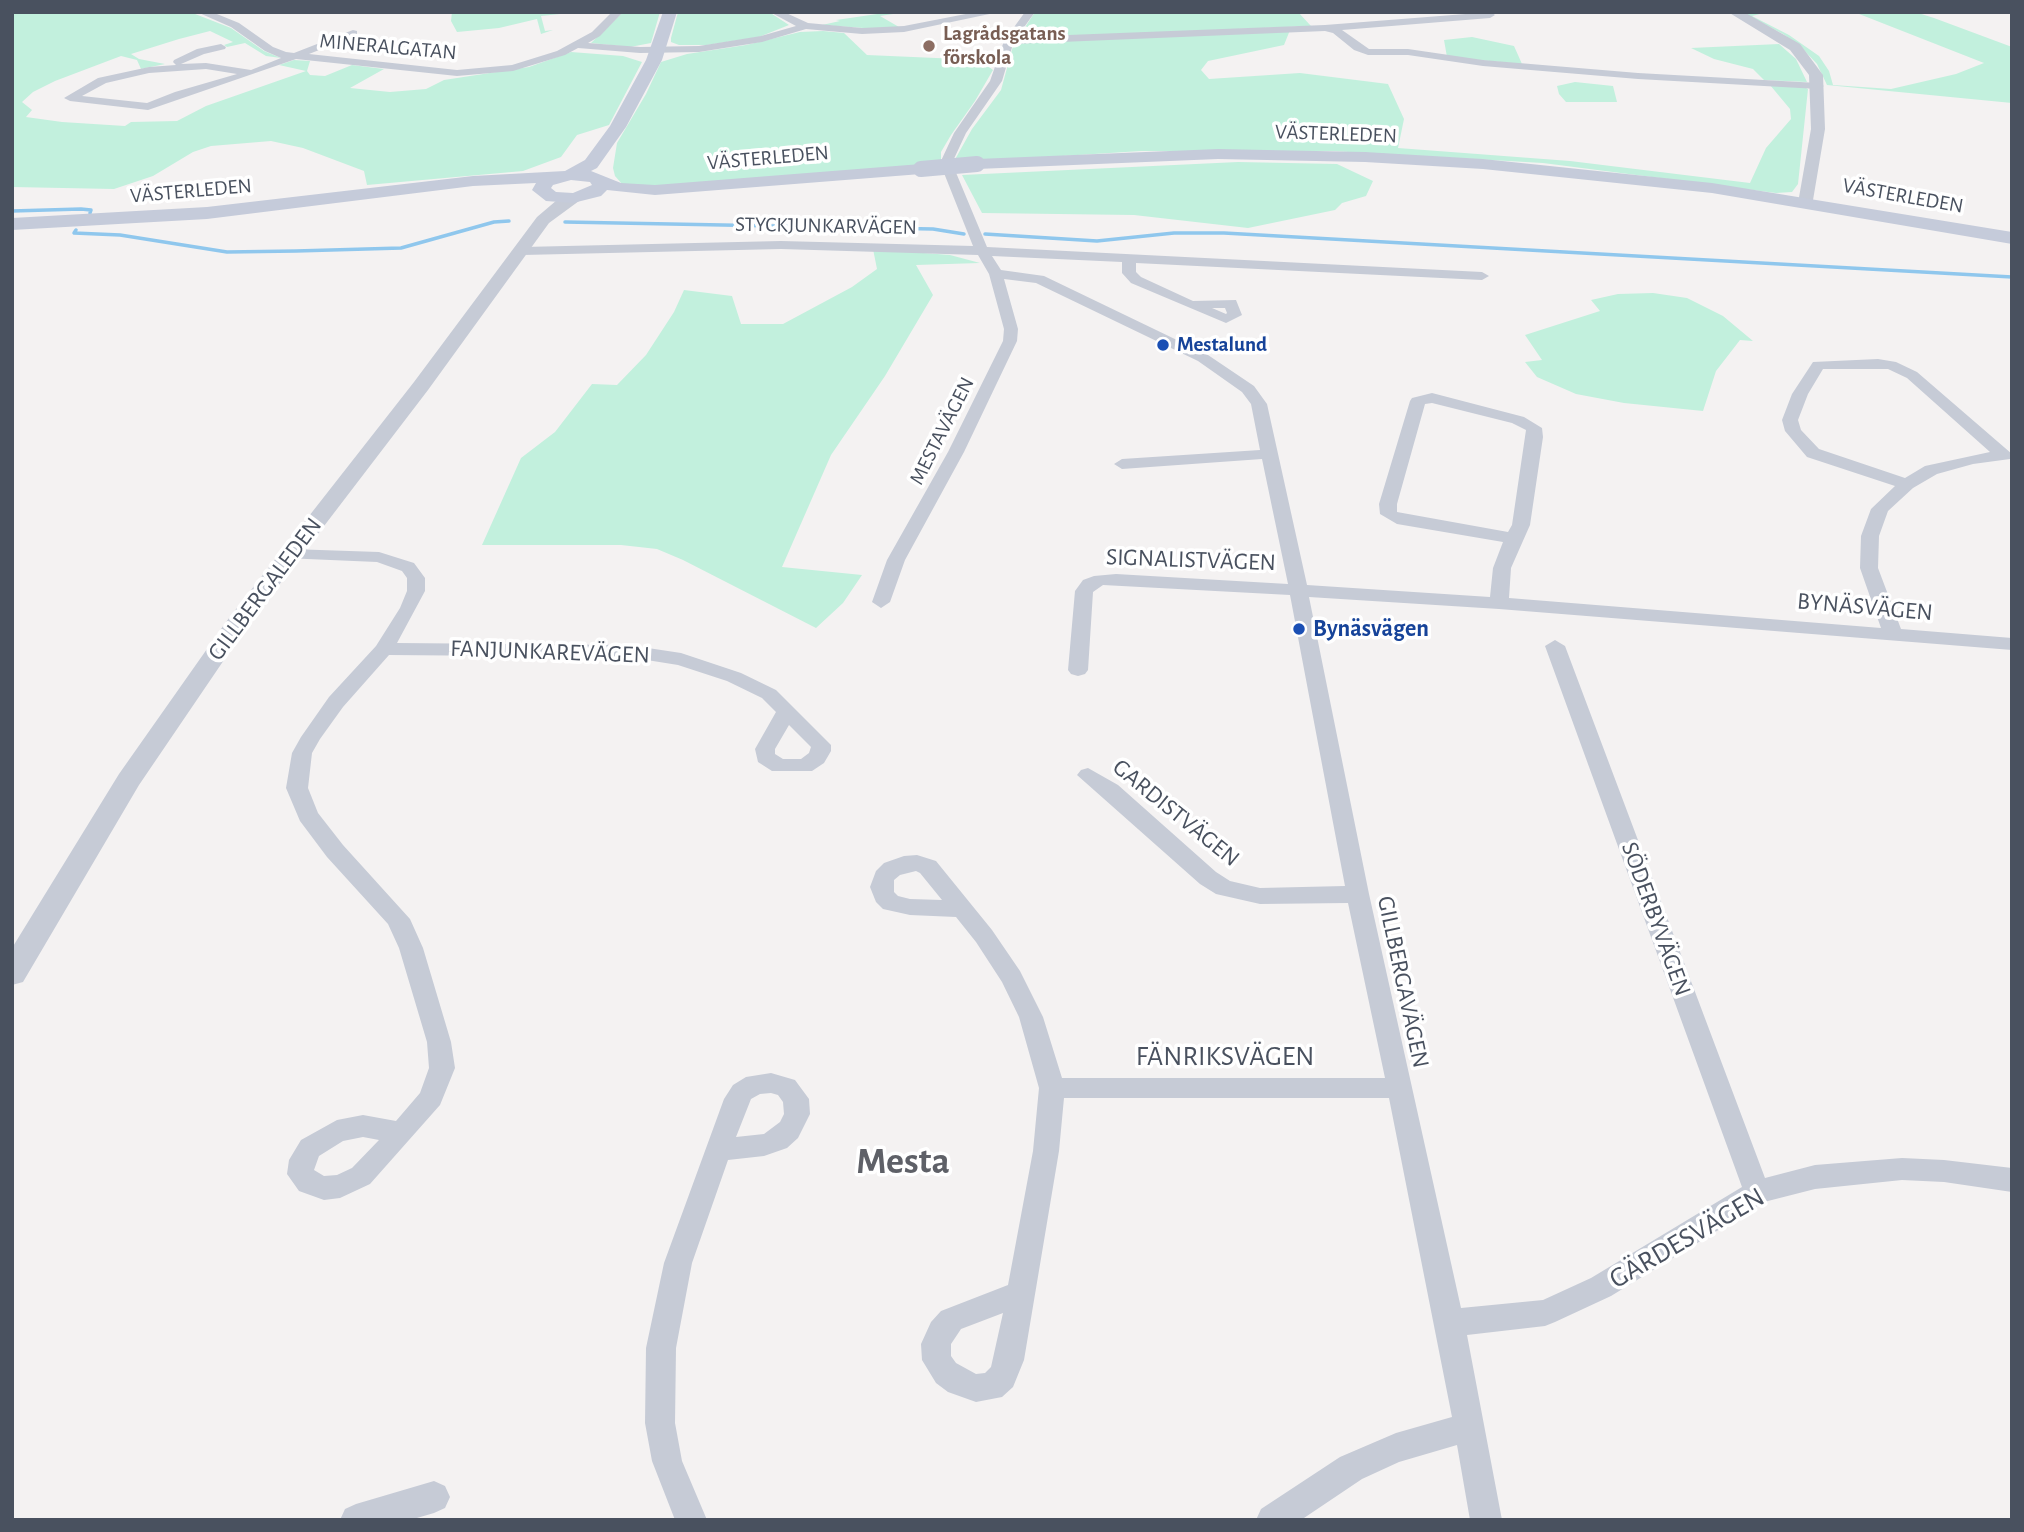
<!DOCTYPE html>
<html>
<head>
<meta charset="utf-8">
<style>
  body { margin:0 }
  #map { position:relative; width:2024px; height:1532px; overflow:hidden; background:#f4f2f2; font-family:"Alegreya Sans",sans-serif }
  canvas { display:block }
  .frame { position:absolute; inset:0; border:14px solid #49515f; pointer-events:none }
</style>
</head>
<body>
<div id="map">
<canvas width="2024" height="1532"></canvas>
<div class="frame"></div>
</div>
<script>
const ctx = document.querySelector('canvas').getContext('2d');
ctx.lineJoin = 'round';
function fillPath(path, color) {
  ctx.fillStyle = color;
  ctx.fill(path, 'evenodd');
}
function poly(rows) {
  const path = new Path2D();
  for (const r of rows) {
    path.moveTo(r[0], r[1]);
    for (let i = 2; i < r.length; i += 2) path.lineTo(r[i], r[i + 1]);
  }
  return path;
}
function strokePath(path, color, width, dash) {
  ctx.strokeStyle = color;
  ctx.lineWidth = width;
  ctx.lineCap = dash ? 'butt' : 'round';
  ctx.setLineDash(dash || []);
  ctx.stroke(path);
}
function drawText(font, color, halo, rows, align = 'center') {
  ctx.font = font + ' "Alegreya Sans",sans-serif';
  ctx.lineWidth = 7;
  ctx.setLineDash([]);
  ctx.textBaseline = 'middle';
  ctx.strokeStyle = halo;
  ctx.fillStyle = color;
  for (const [text, x, y, turn = 0] of rows) {
    ctx.save();
    ctx.translate(x, y);
    ctx.rotate((+turn || 0) * Math.PI / 180);
    ctx.textAlign = isNaN(turn) ? turn : align;
    if (halo) ctx.strokeText(text, 0, 0);
    ctx.fillText(text, 0, 0);
    ctx.restore();
  }
}
const green = poly([
  [12,12,190,12,231,28,264,51,281,58,266,56,245,43,227,47,224,45,233,42,210,31,179,39,131,54,139,59,165,64,141,69,137,60,121,56,55,81,33,92,22,102,32,110,26,117,62,122,125,126,131,122,177,121,206,106,306,71,279,65,294,60,310,61,307,71,310,75,325,76,352,65,384,69,350,88,390,92,426,89,444,80,529,67,571,52,623,56,642,62,609,125,577,135,561,157,523,171,367,185,364,171,303,148,271,141,211,146,193,152,153,176,114,189,12,187],
  [452,12,539,14,579,12,541,16,545,31,553,30,541,34,537,19,499,28,457,32,451,21],
  [623,12,660,12,651,43,630,47,591,43],
  [678,12,769,12,789,25,759,37,707,45,679,45,671,42,671,38],
  [891,12,893,14,880,16,899,27,877,29,822,25,840,21,836,20],
  [1035,12,1298,12,1311,26,1018,38],
  [1741,12,1768,12,1752,16,1789,35,1819,56,1829,71,1833,85,1891,89,1956,74,1984,63,1854,12,1915,12,1934,18,2012,47,2012,103,1827,85,1817,64,1801,47,1783,34],
  [1290,30,1284,45,1208,61,1201,70,1209,79,1300,73,1388,84,1404,119,1398,148,1570,161,1750,183,1766,148,1791,119,1790,109,1770,85,1802,86,1808,89,1798,184,1792,192,1776,193,1543,163,1332,151,1141,151,953,163,972,129,1001,90,1013,46,1019,42],
  [823,31,844,33,867,55,959,59,984,63,993,70,975,101,951,135,941,152,941,164,657,186,622,184,615,176,613,168,617,143,646,94,661,62,687,54,746,45,800,32],
  [1472,37,1514,46,1522,64,1447,57,1444,40],
  [1779,44,1796,59,1807,82,1764,80,1753,69,1714,59,1691,48],
  [1575,82,1613,86,1617,102,1566,102,1559,94,1557,86],
  [1238,162,1337,164,1373,181,1366,196,1342,203,1335,210,1248,228,1134,215,982,213,962,175],
  [873,249,950,255,980,263,916,265,933,295,885,376,831,455,782,567,862,575,843,603,816,628,683,560,657,549,621,545,482,545,521,458,555,432,592,384,617,385,646,355,674,312,684,290,732,296,741,324,783,324,852,287,877,269],
  [1653,293,1687,298,1723,316,1753,341,1740,340,1716,371,1703,411,1624,403,1576,394,1537,377,1525,362,1542,360,1525,335,1600,311,1591,300,1618,294]
]);
const stream = poly([
  [12,211,81,209,91,210,90,213],
  [565,222,933,229,964,234],
  [76,230,74,233,120,235,227,252,296,251,401,248,494,222,509,221],
  [985,234,1097,241,1174,233,1224,233,2012,277]
]);
const minor = poly([
  [197,12,212,12,239,23,273,47,286,52,294,53,353,30,357,31,357,35,309,54,457,70,512,65,557,51,592,32,612,12,623,12,600,36,588,43,640,47,699,46,761,36,796,26,770,12,784,12,808,23,862,28,904,26,976,12,999,12,904,32,862,34,806,29,762,42,699,52,640,53,578,48,565,55,513,71,457,76,296,59,148,110,70,101,64,98,98,78,149,67,176,65,173,62,174,60,197,49,221,44,226,47,225,49,204,54,181,64,206,63,251,70,281,58,265,51,231,27,197,12],
  [206,69,237,74,175,92,147,103,82,96,106,83,149,73,206,69],
  [1025,12,1035,12,1017,37,1325,25,1491,12,1495,15,1490,18,1342,30,1369,49,1408,49,1483,60,1638,73,1818,83,1824,86,1818,89,1638,79,1483,66,1408,55,1368,55,1354,50,1333,33,1325,31,1013,44,1002,81,966,133,952,163,987,247,1482,272,1489,276,1482,280,1136,263,1136,272,1141,277,1193,301,1236,300,1242,315,1226,323,1131,283,1122,273,1122,262,992,256,1001,270,1044,276,1208,355,1254,386,1267,404,1307,585,1490,597,1493,568,1503,542,1397,524,1380,514,1379,504,1410,401,1412,398,1432,393,1524,417,1542,428,1543,437,1530,525,1511,568,1509,598,1881,628,1860,568,1861,536,1871,509,1895,486,1807,457,1785,431,1782,420,1792,394,1813,362,1878,359,1896,362,1917,372,2012,454,2010,459,1973,464,1937,474,1913,488,1888,511,1879,536,1878,568,1901,629,2012,638,2012,650,1499,609,1309,597,1369,894,1461,1308,1543,1300,1591,1278,1742,1187,1545,646,1555,640,1565,646,1765,1178,1815,1165,1902,1158,1944,1160,2012,1168,2012,1192,1944,1182,1902,1180,1815,1189,1764,1202,1611,1296,1555,1322,1545,1326,1467,1335,1502,1520,1470,1520,1457,1445,1399,1462,1362,1479,1301,1520,1256,1520,1261,1509,1340,1457,1396,1433,1452,1417,1389,1098,1064,1098,1059,1151,1024,1360,1013,1387,1002,1397,976,1402,948,1392,936,1383,922,1360,921,1344,931,1322,941,1311,1008,1285,1033,1151,1039,1088,1019,1017,1002,982,976,942,956,917,910,915,883,909,876,902,870,887,876,871,884,863,904,856,917,855,936,861,992,930,1020,971,1043,1017,1062,1078,1385,1078,1348,903,1260,904,1216,894,1200,884,1077,775,1081,770,1088,768,1118,785,1216,872,1230,881,1260,888,1345,886,1290,595,1103,585,1093,592,1088,670,1085,674,1078,676,1071,674,1068,670,1075,591,1083,580,1094,576,1116,574,1288,584,1262,459,1122,469,1114,464,1122,459,1260,450,1251,404,1242,392,1198,361,1036,283,1004,279,1018,329,1017,341,964,452,905,560,890,602,881,608,872,602,887,560,948,452,1003,341,1004,329,989,274,978,255,781,249,523,255,516,251,523,247,781,241,973,246,940,163,954,133,990,81,1004,41,1025,12],
  [1212,308,1225,308,1227,313,1226,314,1212,308],
  [1823,369,1888,369,1907,378,1990,452,1925,466,1905,478,1819,449,1801,430,1798,420,1808,394,1823,369],
  [1432,403,1512,423,1526,430,1512,525,1508,532,1397,512,1397,504,1425,404,1432,403],
  [916,871,920,873,942,900,910,899,898,896,894,892,894,880,900,875,916,871],
  [1003,1313,991,1367,985,1373,976,1374,956,1363,951,1356,951,1344,961,1329,1003,1313],
  [290,549,379,552,414,563,425,578,425,591,397,643,628,645,681,653,741,673,776,690,831,745,831,751,824,763,812,771,772,771,758,762,755,749,776,712,762,698,727,681,678,665,628,657,389,655,343,707,320,739,312,753,308,788,318,813,343,845,410,919,423,948,451,1042,455,1068,440,1105,370,1184,340,1198,324,1200,299,1191,287,1174,289,1160,301,1140,337,1120,363,1115,396,1121,420,1093,429,1068,427,1042,399,948,388,924,327,857,300,821,286,788,292,753,301,737,329,697,376,646,400,608,407,591,407,578,402,571,377,562,284,558,281,554,284,550,290,549],
  [789,725,811,747,809,753,801,759,783,759,775,754,775,749,789,725],
  [363,1137,379,1140,352,1168,337,1175,324,1176,314,1170,319,1156,343,1141,363,1137],
  [771,1073,795,1080,809,1099,810,1114,798,1138,787,1148,764,1156,728,1160,692,1263,676,1348,675,1423,682,1461,707,1520,675,1520,652,1461,645,1423,646,1348,664,1263,724,1099,733,1085,746,1077,771,1073],
  [771,1093,778,1095,783,1102,784,1114,780,1122,764,1134,736,1137,751,1099,760,1094,771,1093],
  [434,1481,445,1486,450,1497,445,1508,434,1513,410,1520,340,1520,345,1509,356,1504,434,1481]
]);
const tertiary = poly([
  [1728,12,1744,12,1800,44,1823,75,1825,129,1812,206,1806,208,1798,203,1811,129,1809,75,1790,50,1728,12],
  [573,193,581,198,579,201,549,223,428,390,243,632,139,785,23,982,12,985,12,948,119,774,226,622,414,382,537,217,557,200,573,193]
]);
const secondary = poly([
  [663,12,677,12,662,60,626,127,597,168,591,171,621,183,655,185,921,164,930,169,921,174,655,195,607,190,601,196,573,203,546,201,532,190,536,183,473,186,207,219,12,230,12,218,207,207,473,176,565,171,585,160,610,126,646,60,663,12],
  [571,180,590,182,592,185,573,193,556,192,551,188,553,185,571,180],
  [1218,149,1365,152,1483,159,1712,183,2012,232,2012,244,1712,193,1483,169,1365,162,1218,159,977,169,968,164,977,159,1218,149]
]);
const secondaryBridge = poly([
  [921,169,977,164]
]);
const markers = [
  [929,46,7,"#8d6e63"],
  [1163,345,7,"#1a4fb4"],
  [1299,629,7,"#1a4fb4"]
];
const farEducationnames = [
  ["Lagrådsgatans",943,34],
  ["förskola",943,58]
];
const farStreetnames = [
  ["MINERALGATAN",388,47,5],
  ["VÄSTERLEDEN",1336,134,2],
  ["VÄSTERLEDEN",768,158,-5],
  ["VÄSTERLEDEN",191,191,-5],
  ["VÄSTERLEDEN",1903,196,10],
  ["STYCKJUNKARVÄGEN",826,226,1],
  ["MESTAVÄGEN",942,431,-63]
];
const farTransitnames = [
  ["Mestalund",1177,345]
];
const streetNames = [
  ["SIGNALISTVÄGEN",1191,560,2],
  ["GILLBERGALEDEN",265,589,-53],
  ["BYNÄSVÄGEN",1865,607,5],
  ["FANJUNKAREVÄGEN",550,652,2],
  ["GARDISTVÄGEN",1176,813,39],
  ["SÖDERBYVÄGEN",1656,919,70],
  ["GILLBERGAVÄGEN",1403,982,78]
];
const transitNames = [
  ["Bynäsvägen",1313,629]
];
const nearStreetnames = [
  ["FÄNRIKSVÄGEN",1225,1057],
  ["GÄRDESVÄGEN",1687,1238,-30]
];
const nearDistrictnames = [
  ["Mesta",903,1162]
];
fillPath(green, '#c2f0dd');
strokePath(stream, '#8fc7ed', 3.5);
fillPath(minor, '#c6cbd6');
fillPath(tertiary, '#c6cbd6');
fillPath(secondary, '#c5cbda');
strokePath(secondaryBridge, '#c5cbda', 16);
for (const [x, y, r, color] of markers) {
  const dot = new Path2D();
  dot.arc(x, y, r, 0, 2 * Math.PI);
  ctx.fillStyle = color;
  ctx.fill(dot);
  strokePath(dot, '#fff', 2.5);
}
drawText('bold 21px', '#785e54', '#fff', farEducationnames, 'left');
drawText('21px', '#49515f', '#fff', farStreetnames);
drawText('bold 21px', '#164399', '#fff', farTransitnames, 'left');
drawText('24px', '#49515f', '#fff', streetNames);
drawText('bold 24px', '#164399', '#fff', transitNames, 'left');
drawText('28px', '#49515f', '#fff', nearStreetnames);
drawText('bold 38px', '#5e6067', '#fff', nearDistrictnames);
</script>
</body>
</html>
